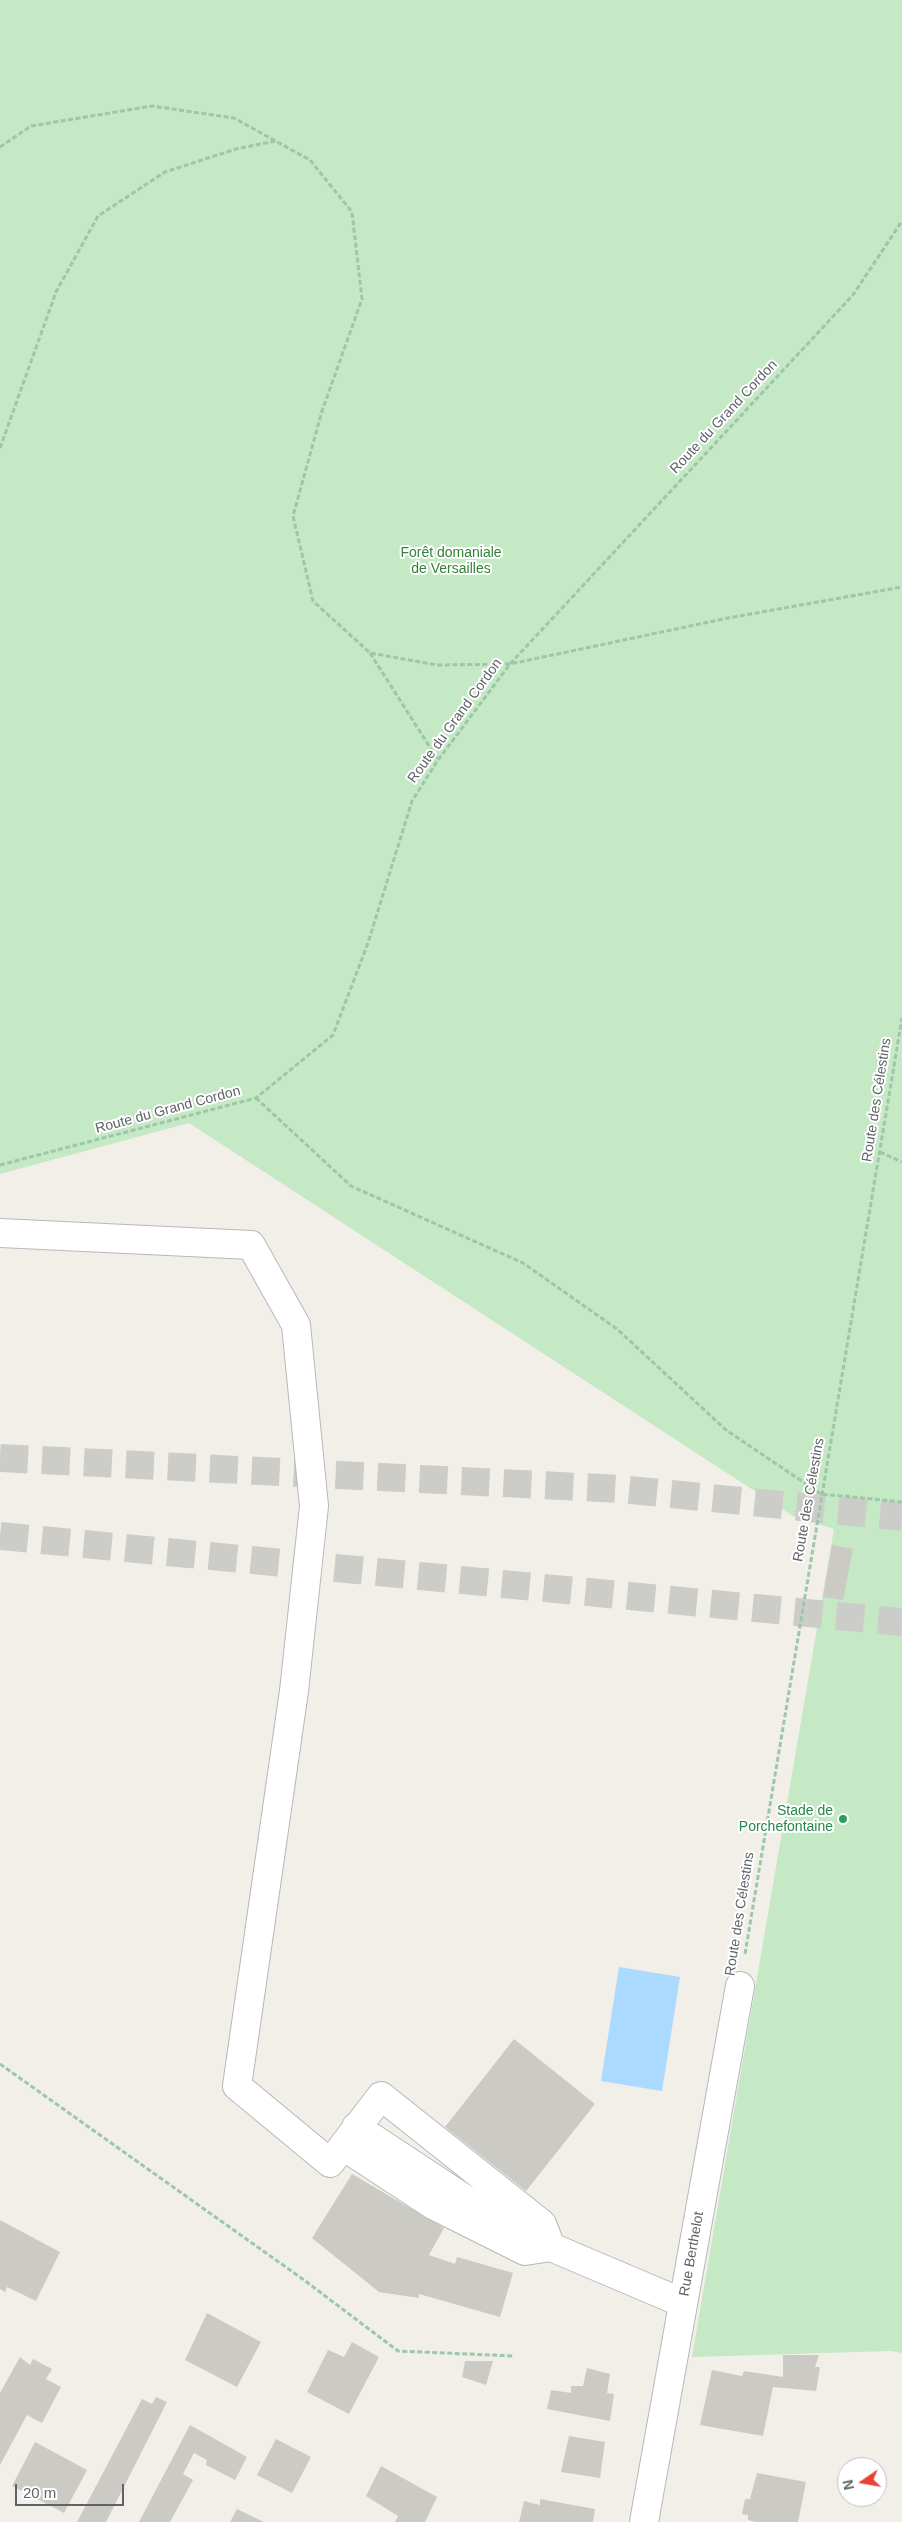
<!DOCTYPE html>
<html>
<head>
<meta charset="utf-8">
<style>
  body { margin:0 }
  #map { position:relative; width:902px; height:2522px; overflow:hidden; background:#f1efe8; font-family:Arial,sans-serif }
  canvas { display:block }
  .north { position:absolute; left:837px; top:2457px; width:50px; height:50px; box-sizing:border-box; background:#fff; border:1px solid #bfc1c3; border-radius:50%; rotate:258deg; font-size:14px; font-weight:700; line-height:20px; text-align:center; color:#5f6368 }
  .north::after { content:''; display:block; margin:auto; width:18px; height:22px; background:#ea4335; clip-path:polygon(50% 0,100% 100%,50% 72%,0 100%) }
  .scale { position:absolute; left:15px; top:2484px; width:109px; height:22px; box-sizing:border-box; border:2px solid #5f6368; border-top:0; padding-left:6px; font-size:15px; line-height:18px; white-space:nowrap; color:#5f6368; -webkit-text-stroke:4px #fff; paint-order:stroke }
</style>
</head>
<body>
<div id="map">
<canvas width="902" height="2522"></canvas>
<div class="north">N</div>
<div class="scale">20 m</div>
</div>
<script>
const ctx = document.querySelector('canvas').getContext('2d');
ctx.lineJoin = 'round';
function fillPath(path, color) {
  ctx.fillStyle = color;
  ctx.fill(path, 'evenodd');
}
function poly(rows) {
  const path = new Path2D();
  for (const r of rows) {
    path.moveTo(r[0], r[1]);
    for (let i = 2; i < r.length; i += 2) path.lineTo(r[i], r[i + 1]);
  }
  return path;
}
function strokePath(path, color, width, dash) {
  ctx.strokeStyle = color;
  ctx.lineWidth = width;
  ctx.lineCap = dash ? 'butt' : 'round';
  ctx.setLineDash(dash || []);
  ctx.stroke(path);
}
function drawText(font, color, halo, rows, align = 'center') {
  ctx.font = font + ' Arial,sans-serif';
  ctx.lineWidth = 4;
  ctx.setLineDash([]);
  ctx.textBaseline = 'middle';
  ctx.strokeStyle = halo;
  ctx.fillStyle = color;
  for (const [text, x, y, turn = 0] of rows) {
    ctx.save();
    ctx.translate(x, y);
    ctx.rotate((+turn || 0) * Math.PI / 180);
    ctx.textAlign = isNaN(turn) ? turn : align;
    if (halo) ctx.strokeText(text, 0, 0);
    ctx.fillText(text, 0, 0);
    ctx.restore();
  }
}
const green = poly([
  [0,0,902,0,902,2353,891,2351,692,2357,834,1529,793,1516,189,1123,0,1174]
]);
const water = poly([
  [619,1967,680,1977,662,2091,601,2081]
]);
const building = poly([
  [832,1545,853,1549,843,1600,823,1597],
  [514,2039,595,2104,526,2191,445,2127],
  [352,2174,444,2228,429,2255,455,2264,457,2257,513,2273,500,2317,419,2294,419,2298,379,2292,312,2238],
  [0,2220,60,2252,36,2301,7,2287,5,2292,0,2289],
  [207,2313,261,2342,237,2387,185,2360],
  [352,2342,379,2357,349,2414,307,2392,328,2350,344,2357],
  [783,2355,819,2355,815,2367,820,2367,816,2391,773,2387,763,2436,700,2425,712,2370,742,2376,744,2371,783,2377],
  [20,2357,30,2365,33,2359,52,2369,46,2379,61,2387,42,2423,27,2415,0,2465,0,2393],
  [465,2361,493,2361,486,2385,462,2377],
  [587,2368,610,2374,607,2393,614,2394,610,2421,547,2409,551,2390,571,2393,571,2386,583,2386],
  [156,2397,167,2402,106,2522,77,2522,142,2399,152,2404],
  [190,2425,247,2457,235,2480,206,2465,207,2460,194,2453,183,2474,193,2480,170,2522,139,2522],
  [569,2436,605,2442,600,2478,561,2472],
  [276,2439,311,2457,292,2493,257,2475],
  [35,2442,87,2470,64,2513,12,2486],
  [381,2466,437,2497,425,2522,395,2522,398,2516,366,2496],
  [757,2473,806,2482,798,2522,756,2522,748,2520,748,2515,742,2514,745,2499,750,2499],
  [540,2499,595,2509,593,2522,519,2522,524,2501,540,2505],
  [237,2509,264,2522,230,2522]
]);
const highwayTunnel = poly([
  [0,1458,621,1489,902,1517],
  [0,1536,902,1622]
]);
const path = poly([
  [0,147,31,126,152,106,234,118,310,160,352,212,362,299,322,411,293,516,313,601,370,653,437,665,510,664,728,618,902,587],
  [0,448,56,292,98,216,165,172,236,149,276,141],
  [370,653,438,760],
  [256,1098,351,1186,523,1263,617,1329,726,1430,821,1494,902,1502],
  [880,1152,902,1162],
  [0,1165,256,1098,333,1035,368,943,412,801,438,760,510,664,853,295,902,221],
  [745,1954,902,1018],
  [0,2064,304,2280,398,2351,514,2356]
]);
const minor = poly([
  [0,1233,251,1245,296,1325,314,1506,294,1691,237,2086,330,2163,381,2096,542,2224,551,2247],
  [356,2127,465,2199,520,2228],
  [343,2146,433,2205,525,2251,551,2247,683,2303],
  [644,2522,740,1986]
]);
const markers = [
  [843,1819,5,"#2e9e5b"]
];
const streetNames = [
  ["Route du Grand Cordon",724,417,-47],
  ["Route du Grand Cordon",455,721,-54],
  ["Route des Célestins",877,1100,-81],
  ["Route du Grand Cordon",168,1110,-15],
  ["Route des Célestins",809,1500,-80],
  ["Route des Célestins",740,1914,-81],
  ["Rue Berthelot",692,2254,-80]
];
const parkNames = [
  ["Forêt domaniale",451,553],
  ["de Versailles",451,569]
];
const leisureNames = [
  ["Stade de",833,1811],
  ["Porchefontaine",833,1827]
];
fillPath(green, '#c5e8c5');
fillPath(water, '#aadaff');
fillPath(building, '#cccac5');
strokePath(highwayTunnel, '#ccccc8', 28, [28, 14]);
strokePath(minor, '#b5b8bc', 30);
strokePath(path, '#9cc7a9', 3, [5, 2.5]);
strokePath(minor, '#fff', 28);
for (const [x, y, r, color] of markers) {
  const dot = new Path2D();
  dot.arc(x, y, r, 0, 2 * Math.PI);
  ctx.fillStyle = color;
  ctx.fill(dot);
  strokePath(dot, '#fff', 2);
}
drawText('14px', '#5f6368', '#fff', streetNames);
drawText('14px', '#348238', '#fff', parkNames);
drawText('14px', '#27864d', '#fff', leisureNames, 'right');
</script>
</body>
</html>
